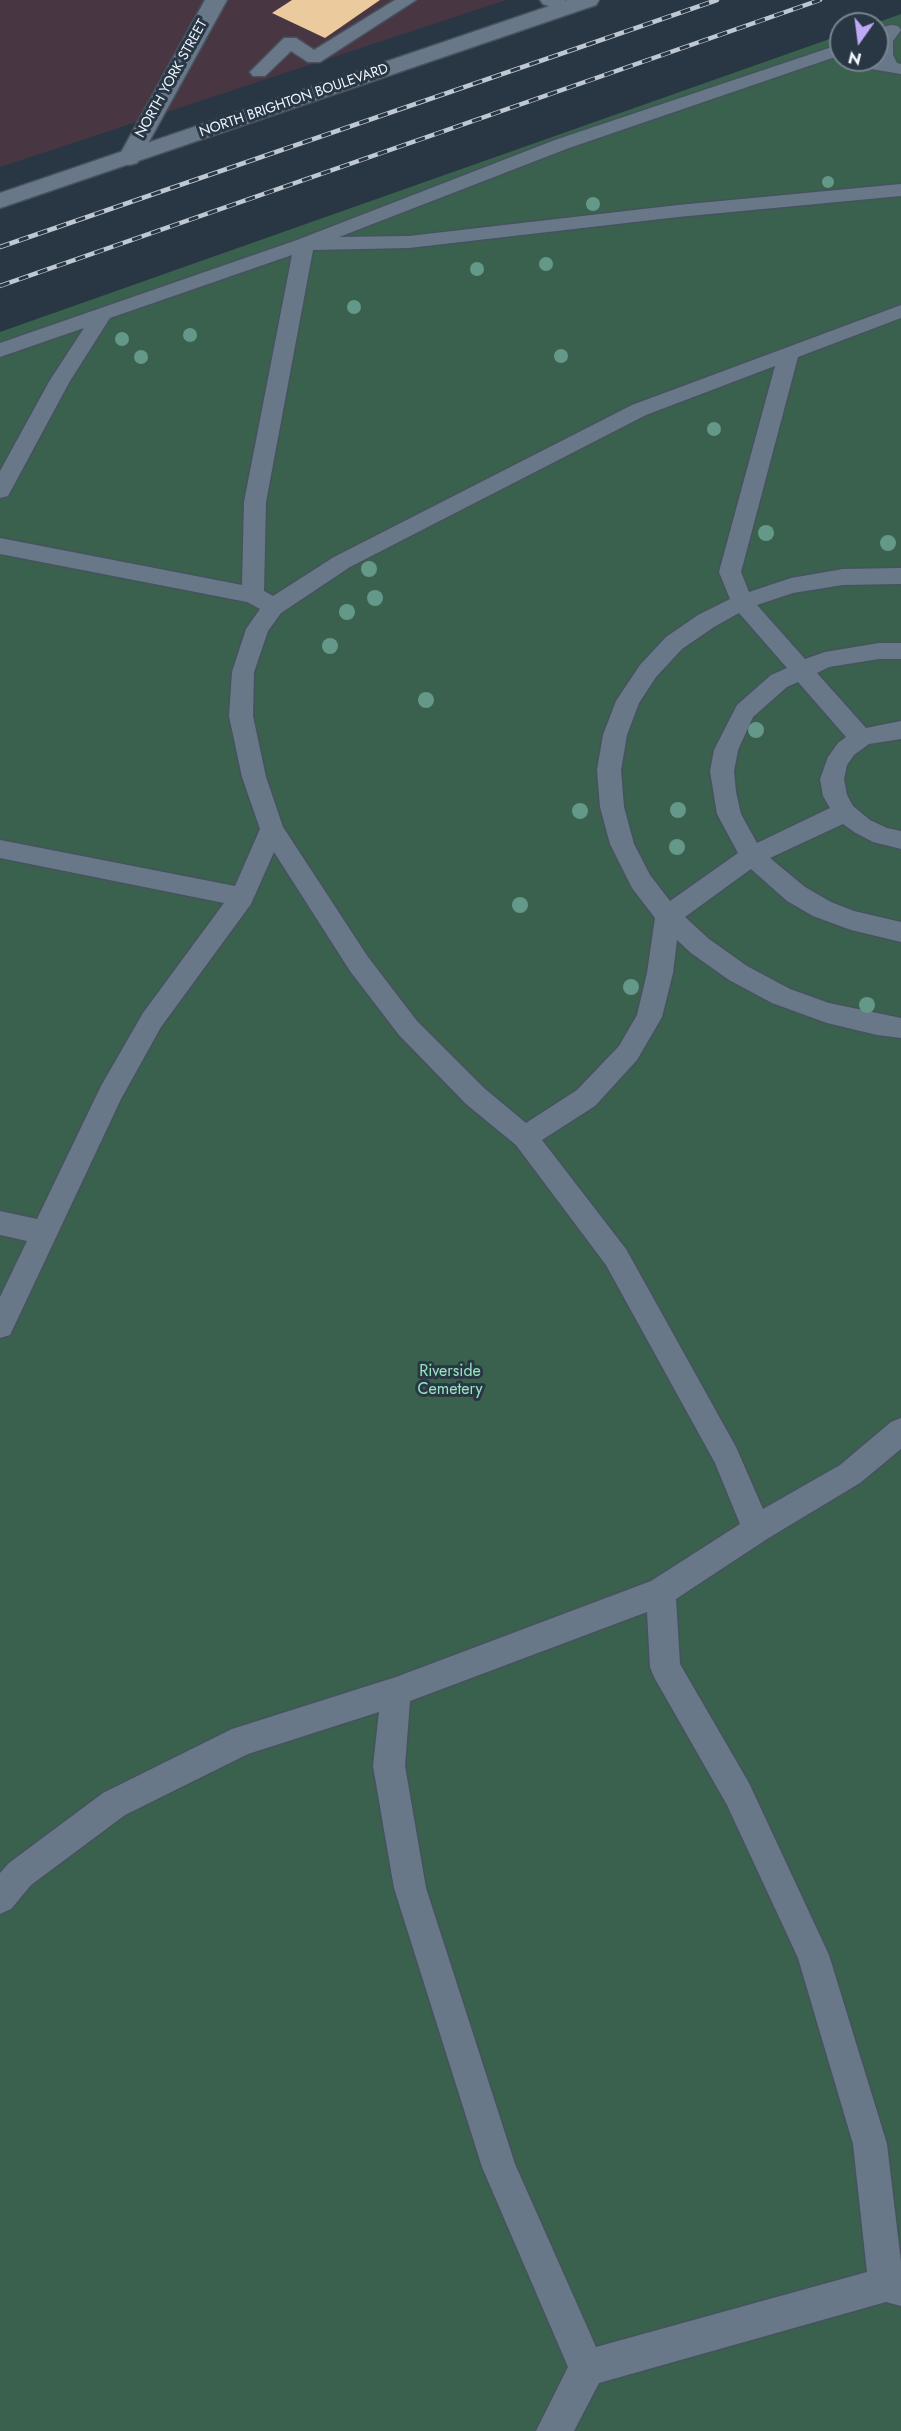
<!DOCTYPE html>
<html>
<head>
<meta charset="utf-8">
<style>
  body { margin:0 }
  #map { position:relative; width:901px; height:2431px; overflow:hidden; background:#293745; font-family:Jost,sans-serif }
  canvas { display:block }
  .north { position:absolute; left:829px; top:12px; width:60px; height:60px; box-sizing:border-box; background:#293745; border:2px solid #78838f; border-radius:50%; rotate:194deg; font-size:16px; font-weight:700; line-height:24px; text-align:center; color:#eff5fd }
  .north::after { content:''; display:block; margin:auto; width:21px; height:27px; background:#bda9f5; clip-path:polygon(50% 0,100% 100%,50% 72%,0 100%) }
</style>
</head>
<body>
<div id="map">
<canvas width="901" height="2431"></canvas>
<div class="north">N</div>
</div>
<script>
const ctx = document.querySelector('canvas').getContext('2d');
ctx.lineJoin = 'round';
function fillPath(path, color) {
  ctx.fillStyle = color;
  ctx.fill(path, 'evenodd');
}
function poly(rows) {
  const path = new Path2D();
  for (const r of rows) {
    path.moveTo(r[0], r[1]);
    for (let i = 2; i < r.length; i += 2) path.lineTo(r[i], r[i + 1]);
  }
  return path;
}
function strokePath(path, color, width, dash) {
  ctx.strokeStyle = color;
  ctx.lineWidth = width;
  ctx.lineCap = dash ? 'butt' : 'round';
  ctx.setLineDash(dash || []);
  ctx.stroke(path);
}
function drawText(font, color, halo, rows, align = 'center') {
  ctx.font = font + ' Jost,sans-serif';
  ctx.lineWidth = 6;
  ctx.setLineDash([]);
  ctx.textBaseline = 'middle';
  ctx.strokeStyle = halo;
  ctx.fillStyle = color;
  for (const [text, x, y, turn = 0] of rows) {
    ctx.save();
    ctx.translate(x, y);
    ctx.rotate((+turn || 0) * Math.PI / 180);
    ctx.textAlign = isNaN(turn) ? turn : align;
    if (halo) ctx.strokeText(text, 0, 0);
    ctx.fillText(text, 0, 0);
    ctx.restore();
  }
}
const industrial = poly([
  [0,0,506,0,0,167]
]);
const green = poly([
  [901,14,901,2431,0,2431,0,332,841,35,841,60,877,60,877,24,873,24]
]);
const building = poly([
  [292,0,380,0,325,38,272,13]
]);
const service = poly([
  [395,0,416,0,320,62,308,62,291,51,265,76,253,76,250,72,284,38,296,38,314,50,395,0],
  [540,0,564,0,575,7,572,11,566,12,543,4,540,0],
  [892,25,898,26,901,30,893,41,893,55,897,63,901,64,901,74,841,64,838,60,841,56,841,60,877,60,877,38,886,26,892,25],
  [841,44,841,55,569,148,339,237,409,236,678,205,901,184,901,196,678,217,409,248,313,250,266,502,264,591,273,596,334,557,632,405,901,305,901,318,798,357,741,572,749,592,791,578,843,569,901,568,901,584,843,585,793,593,757,605,805,659,825,652,879,643,901,643,901,659,879,659,829,667,817,673,866,728,901,721,901,739,869,744,854,755,847,765,844,779,847,795,853,806,870,820,887,828,901,831,901,849,873,842,854,832,843,824,770,858,805,887,831,902,854,911,901,922,901,942,851,930,813,916,787,901,751,869,685,917,709,939,747,966,790,989,829,1003,901,1018,901,1038,877,1035,827,1023,772,1003,729,980,691,953,677,940,673,973,662,1017,637,1060,595,1106,542,1140,626,1249,736,1447,763,1509,840,1465,891,1422,901,1418,901,1449,860,1483,767,1539,676,1599,680,1664,749,1783,829,1955,887,2144,901,2262,901,2306,886,2302,599,2383,574,2431,536,2431,568,2367,482,2167,394,1888,373,1766,379,1712,248,1754,125,1815,31,1885,11,1909,0,1914,0,1873,9,1863,103,1793,232,1729,396,1677,651,1581,740,1524,715,1463,606,1265,516,1145,466,1104,399,1035,350,971,274,852,251,904,161,1027,121,1099,10,1335,0,1338,0,1297,27,1241,0,1235,0,1211,37,1219,101,1086,143,1013,224,903,0,858,0,840,235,886,260,829,242,777,229,716,232,672,246,629,260,609,247,602,0,554,0,538,242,585,244,502,292,255,110,318,70,381,8,496,0,498,0,471,50,380,84,328,0,357,0,343,297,240,555,140,841,44],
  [775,366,719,572,730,599,698,615,666,637,640,665,616,701,603,735,597,770,600,807,610,844,632,888,655,918,647,973,637,1015,619,1046,577,1090,526,1123,484,1088,417,1021,368,957,283,827,266,777,253,716,254,672,268,631,281,613,350,567,646,415,775,366],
  [739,613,787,668,771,675,737,705,714,750,710,771,717,814,738,853,670,901,650,875,634,844,624,807,621,770,627,735,639,703,656,677,682,649,714,627,739,613],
  [798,682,846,737,838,743,828,757,820,779,823,796,830,808,757,843,741,814,736,792,734,771,738,750,753,717,787,687,798,682],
  [647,1612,650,1667,654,1677,727,1805,798,1958,853,2144,867,2272,596,2347,515,2164,426,1888,405,1766,410,1701,647,1612]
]);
const tertiary = poly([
  [205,0,227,0,140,158,137,163,129,165,121,163,118,158,205,0]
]);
const secondary = poly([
  [567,0,599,0,596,5,0,208,0,193,567,0]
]);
const rail = poly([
  [0,247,717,0],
  [0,286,820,0]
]);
const trees = [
  [828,182,6],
  [593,204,7],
  [546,264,7],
  [477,269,7],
  [354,307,7],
  [190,335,7],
  [122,339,7],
  [561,356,7],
  [141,357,7],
  [714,429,7],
  [766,533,8],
  [888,543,8],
  [369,569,8],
  [375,598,8],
  [347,612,8],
  [330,646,8],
  [426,700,8],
  [756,730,8],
  [678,810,8],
  [580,811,8],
  [677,847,8],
  [520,905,8],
  [631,987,8],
  [867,1005,8]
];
const farStreetnames = [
  ["NORTH YORK STREET",172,79,-61],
  ["NORTH BRIGHTON BOULEVARD",294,101,-19]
];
const parkNames = [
  ["Riverside",450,1372],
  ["Cemetery",450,1390]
];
fillPath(industrial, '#483743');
fillPath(green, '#3a614e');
fillPath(building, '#ebca9e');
strokePath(service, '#46525d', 3);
strokePath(tertiary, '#46525d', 3);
strokePath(secondary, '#46525d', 3);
fillPath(service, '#697889');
fillPath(tertiary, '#697889');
fillPath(secondary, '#697889');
strokePath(rail, '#bfc7d1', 4.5);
strokePath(rail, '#293745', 3, [10]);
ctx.fillStyle = '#649888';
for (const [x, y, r] of trees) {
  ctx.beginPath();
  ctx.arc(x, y, r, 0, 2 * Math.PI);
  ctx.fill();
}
drawText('14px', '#eff5fd', '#293745', farStreetnames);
drawText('16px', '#95e7bf', '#293745', parkNames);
</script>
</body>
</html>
